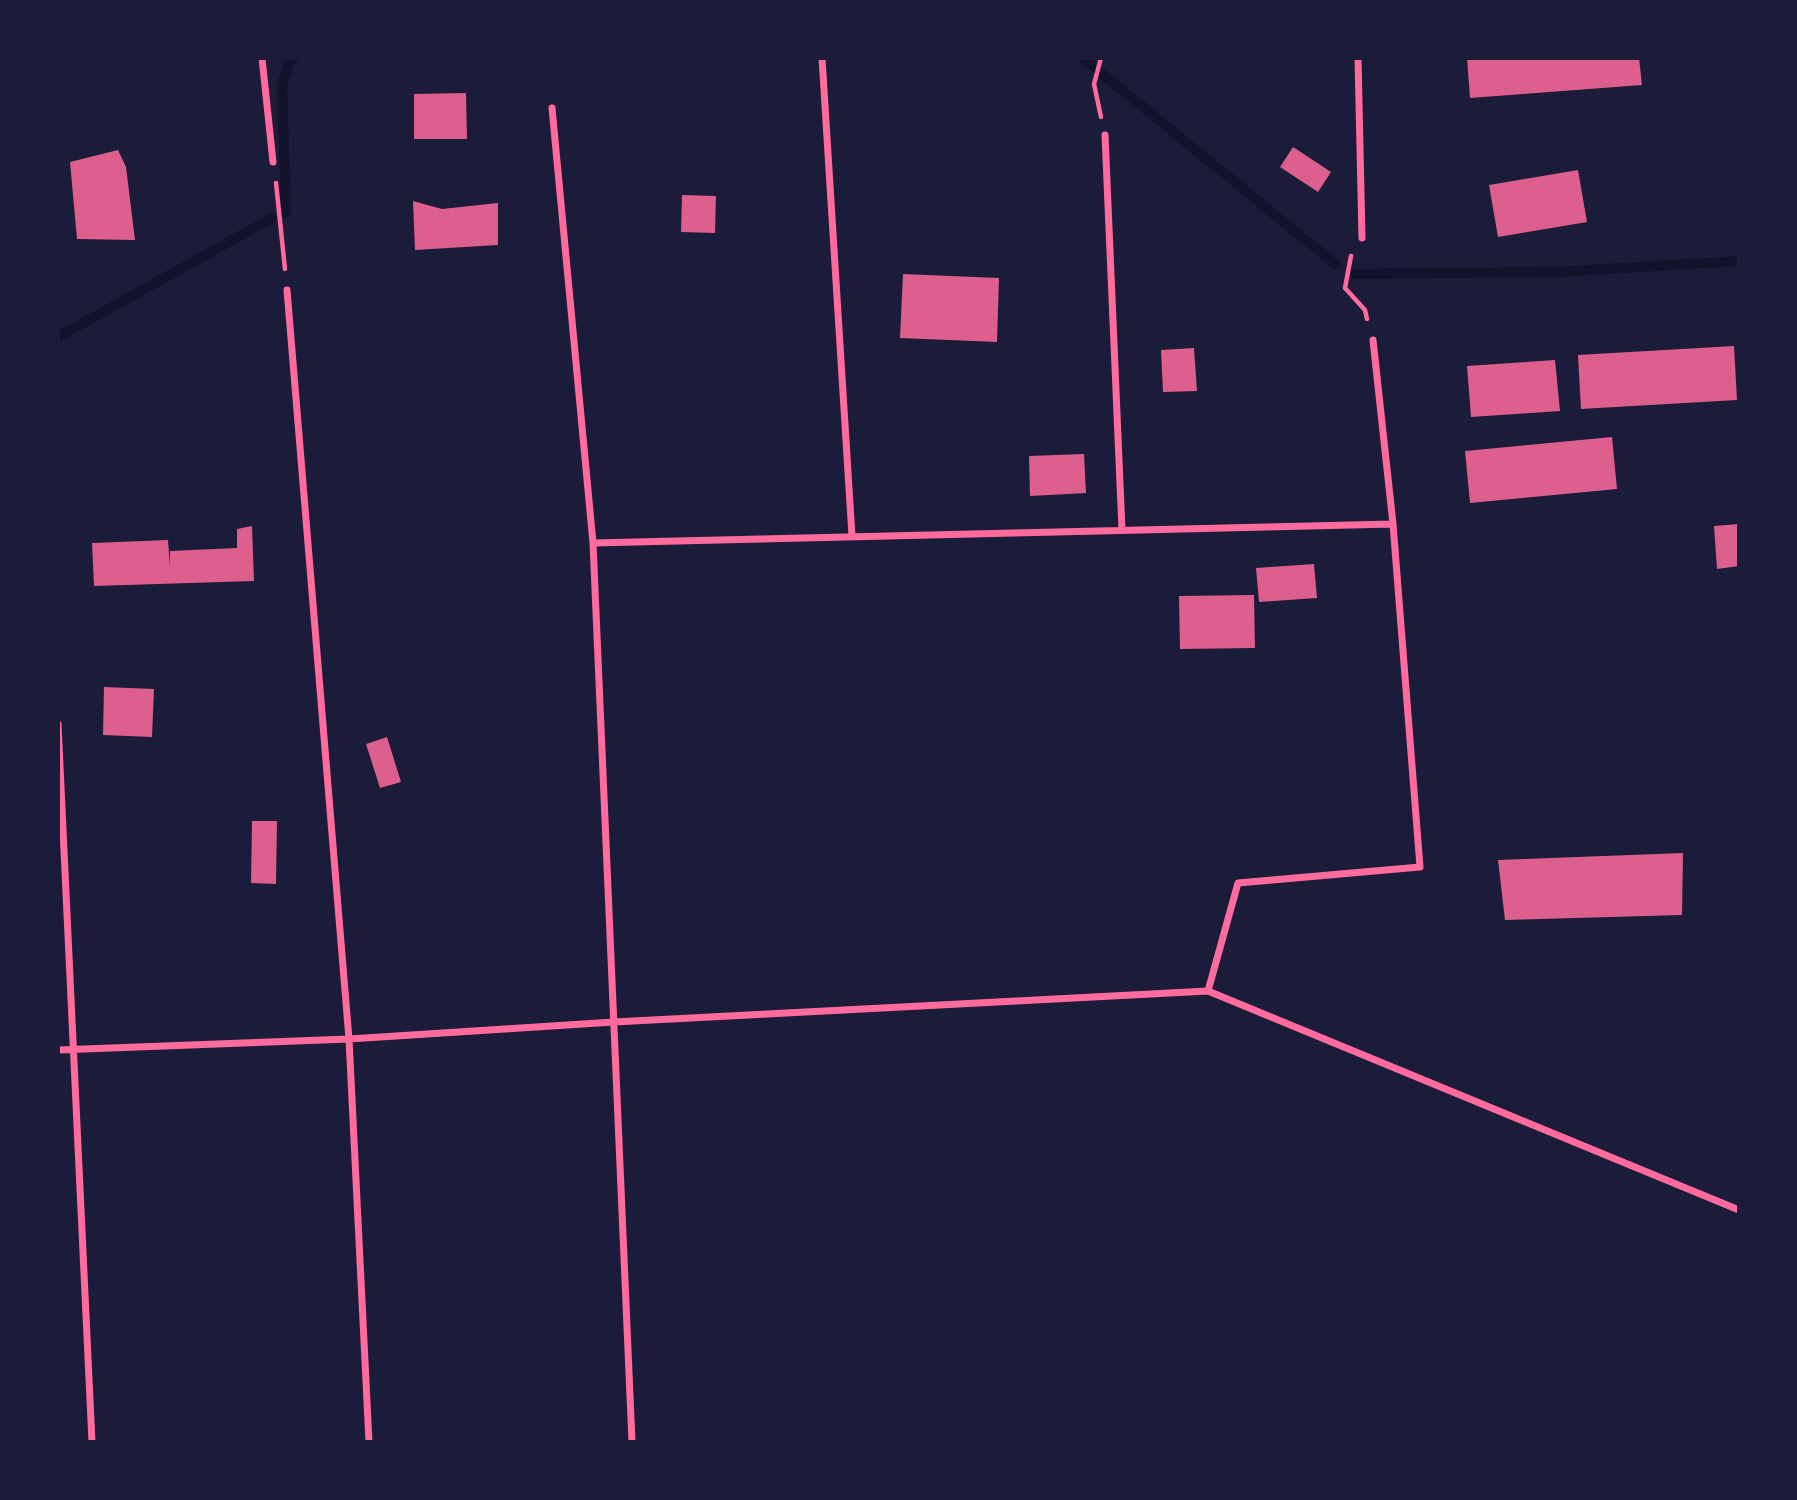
<!DOCTYPE html>
<html>
<head>
<meta charset="utf-8">
<style>
  body { margin:0 }
  #map { position:relative; width:1797px; height:1500px; overflow:hidden; background:#1b1b3a; font-family:Manrope,sans-serif }
  canvas { display:block }
  .frame { position:absolute; inset:0; border:60px solid #1b1b3a; pointer-events:none }
</style>
</head>
<body>
<div id="map">
<canvas width="1797" height="1500"></canvas>
<div class="frame"></div>
</div>
<script>
const ctx = document.querySelector('canvas').getContext('2d');
ctx.lineJoin = 'round';
function poly(rows) {
  const path = new Path2D();
  for (const r of rows) {
    path.moveTo(r[0], r[1]);
    for (let i = 2; i < r.length; i += 2) path.lineTo(r[i], r[i + 1]);
  }
  return path;
}
function strokePath(path, color, width, dash) {
  ctx.strokeStyle = color;
  ctx.lineWidth = width;
  ctx.lineCap = dash ? 'butt' : 'round';
  ctx.setLineDash(dash || []);
  ctx.stroke(path);
}
function fillPath(path, color) {
  ctx.fillStyle = color;
  ctx.fill(path, 'evenodd');
}
const stream = poly([
  [1083,58,1335,264],
  [286,213,282,85,289,62,294,58],
  [1354,274,1557,272,1739,261],
  [58,337,272,218]
]);
const building = poly([
  [1467,58,1639,58,1642,85,1470,98],
  [466,93,467,139,414,139,414,94],
  [1293,147,1331,172,1318,192,1280,167],
  [118,150,126,167,135,240,77,239,70,162],
  [1578,170,1587,222,1498,237,1489,185],
  [682,195,716,196,715,233,681,232],
  [413,201,442,209,498,203,498,245,415,250],
  [903,274,999,278,997,342,900,338],
  [1734,346,1737,400,1581,409,1578,355],
  [1194,348,1197,391,1163,392,1161,350],
  [1555,360,1560,411,1471,417,1467,366],
  [1612,437,1617,489,1470,503,1465,451],
  [1084,454,1086,493,1030,496,1029,456],
  [1739,524,1739,566,1717,569,1714,526],
  [252,526,254,581,94,586,92,543,168,540,170,566,170,551,237,548,237,529],
  [1314,564,1317,598,1259,602,1256,568],
  [1254,595,1255,648,1180,649,1179,596],
  [104,687,154,689,152,737,103,735],
  [387,737,401,782,380,788,366,744],
  [252,821,277,821,276,884,251,883],
  [1683,853,1682,915,1505,920,1498,860]
]);
const path = poly([
  [1101,117,1094,84,1101,58],
  [276,183,285,269],
  [1351,256,1345,288,1365,310,1367,319]
]);
const minor = poly([
  [262,58,273,162],
  [822,58,852,536],
  [1358,58,1362,238],
  [552,108,593,543,632,1442],
  [1105,135,1122,530],
  [287,290,349,1039,369,1442],
  [593,543,1393,524],
  [58,724,92,1442],
  [1208,991,1238,883,1420,867,1393,524,1373,340],
  [58,1050,349,1039,614,1022,1208,991,1739,1210]
]);
strokePath(stream, '#12122b', 10);
fillPath(building, '#dd5f8e');
strokePath(path, '#ff6b9d', 4.5);
strokePath(minor, '#ff6b9d', 7);
</script>
</body>
</html>
